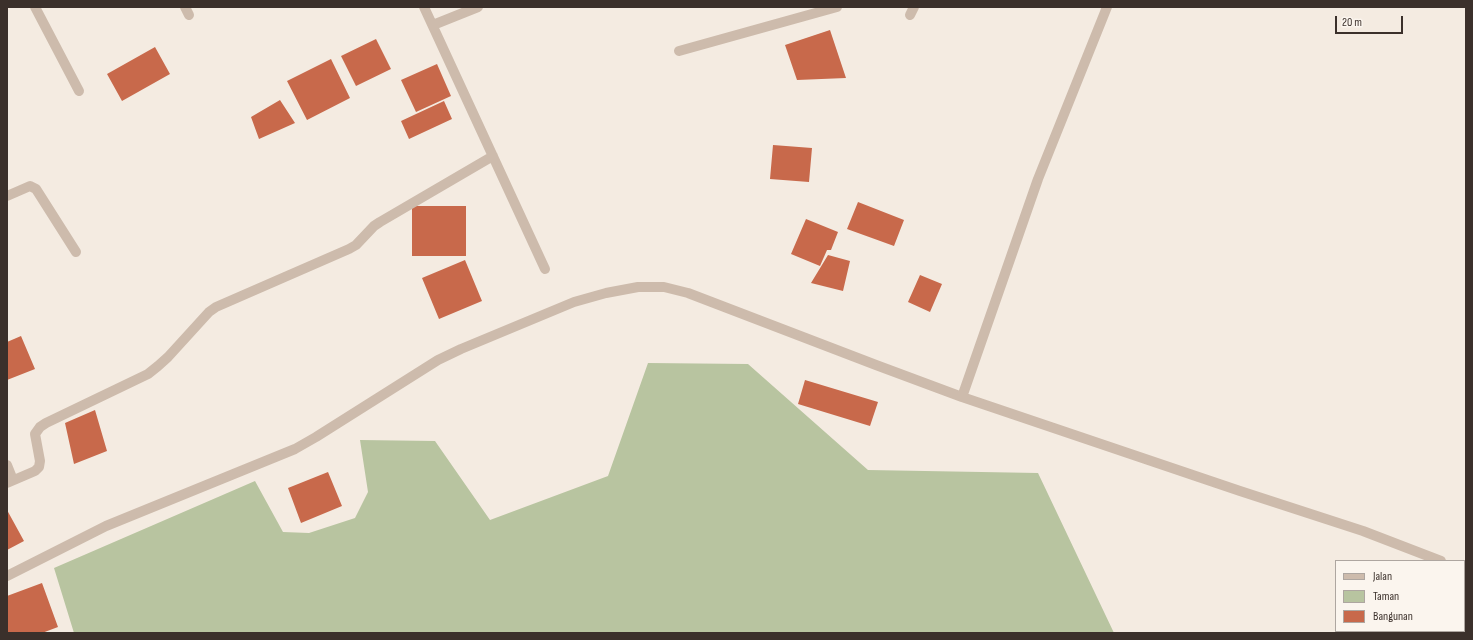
<!DOCTYPE html>
<html>
<head>
<meta charset="utf-8">
<style>
  body { margin:0 }
  #map { position:relative; width:1473px; height:640px; overflow:hidden; background:#f4ebe1; font-family:"Sofia Sans Condensed",sans-serif }
  canvas { display:block }
  .frame { position:absolute; inset:0; border:8px solid #3b302b; pointer-events:none }
  .legend { position:absolute; left:1335px; top:560px; width:130px; height:72px; box-sizing:border-box; background:#fbf5ee; border:1px solid #aea6a0; margin:0; padding:5px 7px; list-style:none; font-size:12px; color:#3b302b }
  .legend li { display:flex; align-items:center; gap:8px; height:20px }
  .legend b { width:20px; border:1px solid #aea6a0 }
  .scale { position:absolute; left:1335px; top:16px; width:68px; height:18px; box-sizing:border-box; border:2px solid #3b302b; border-top:0; padding-left:5px; font-size:12px; line-height:14px; white-space:nowrap; color:#3b302b; -webkit-text-stroke:3px #fbf5ee; paint-order:stroke }
</style>
</head>
<body>
<div id="map">
<canvas width="1473" height="640"></canvas>
<div class="frame"></div>
<ul class="legend">
<li><b style="height:5px;background:#cdbbac"></b>Jalan</li>
<li><b style="height:11px;background:#b8c4a0"></b>Taman</li>
<li><b style="height:11px;background:#c8694b"></b>Bangunan</li>
</ul>
<div class="scale">20 m</div>
</div>
<script>
const ctx = document.querySelector('canvas').getContext('2d');
ctx.lineJoin = 'round';
function fillPath(path, color) {
  ctx.fillStyle = color;
  ctx.fill(path, 'evenodd');
}
function poly(rows) {
  const path = new Path2D();
  for (const r of rows) {
    path.moveTo(r[0], r[1]);
    for (let i = 2; i < r.length; i += 2) path.lineTo(r[i], r[i + 1]);
  }
  return path;
}
function strokePath(path, color, width, dash) {
  ctx.strokeStyle = color;
  ctx.lineWidth = width;
  ctx.lineCap = dash ? 'butt' : 'round';
  ctx.setLineDash(dash || []);
  ctx.stroke(path);
}
const green = poly([
  [648,363,748,364,868,470,1038,473,1114,633,74,633,54,568,255,481,283,532,309,533,355,518,368,492,360,440,435,441,490,520,608,476]
]);
const building = poly([
  [830,30,846,78,797,80,785,45],
  [376,39,391,69,356,86,341,56],
  [155,47,170,74,122,101,107,74],
  [331,59,350,98,307,120,287,81],
  [437,64,451,96,416,112,401,80],
  [280,100,295,123,259,139,251,117],
  [444,101,452,119,409,139,401,121],
  [773,145,812,148,809,182,770,179],
  [858,202,904,220,894,246,847,229],
  [412,206,466,206,466,256,412,256],
  [806,219,838,232,831,250,827,250,820,266,791,254],
  [828,255,850,261,843,291,811,283],
  [465,260,482,301,439,319,422,278],
  [920,275,942,284,930,312,908,302],
  [21,336,35,369,7,380,7,342],
  [805,380,878,402,870,426,798,404],
  [95,410,107,451,74,464,65,423],
  [328,472,342,506,301,523,288,488],
  [7,510,24,541,7,550],
  [42,583,58,627,42,633,7,633,7,596]
]);
const minor = poly([
  [35,7,79,91],
  [185,7,189,15],
  [424,7,545,269],
  [910,15,914,7],
  [433,25,478,7],
  [679,51,837,7],
  [7,196,30,186,36,189,76,252],
  [962,397,1038,179,1107,7],
  [7,465,13,480],
  [7,483,35,471,39,467,40,461,35,434,40,427,46,423,148,374,158,366,168,357,209,312,216,307,349,249,356,245,374,226,380,222,493,156],
  [1464,569,1466,570],
  [7,576,106,526,295,449,316,437,438,360,461,349,574,302,606,293,638,287,664,287,688,293,876,365,962,397,1240,491,1363,531,1441,561]
]);
fillPath(green, '#b8c4a0');
fillPath(building, '#c8694b');
strokePath(minor, '#cdbbac', 10);
</script>
</body>
</html>
